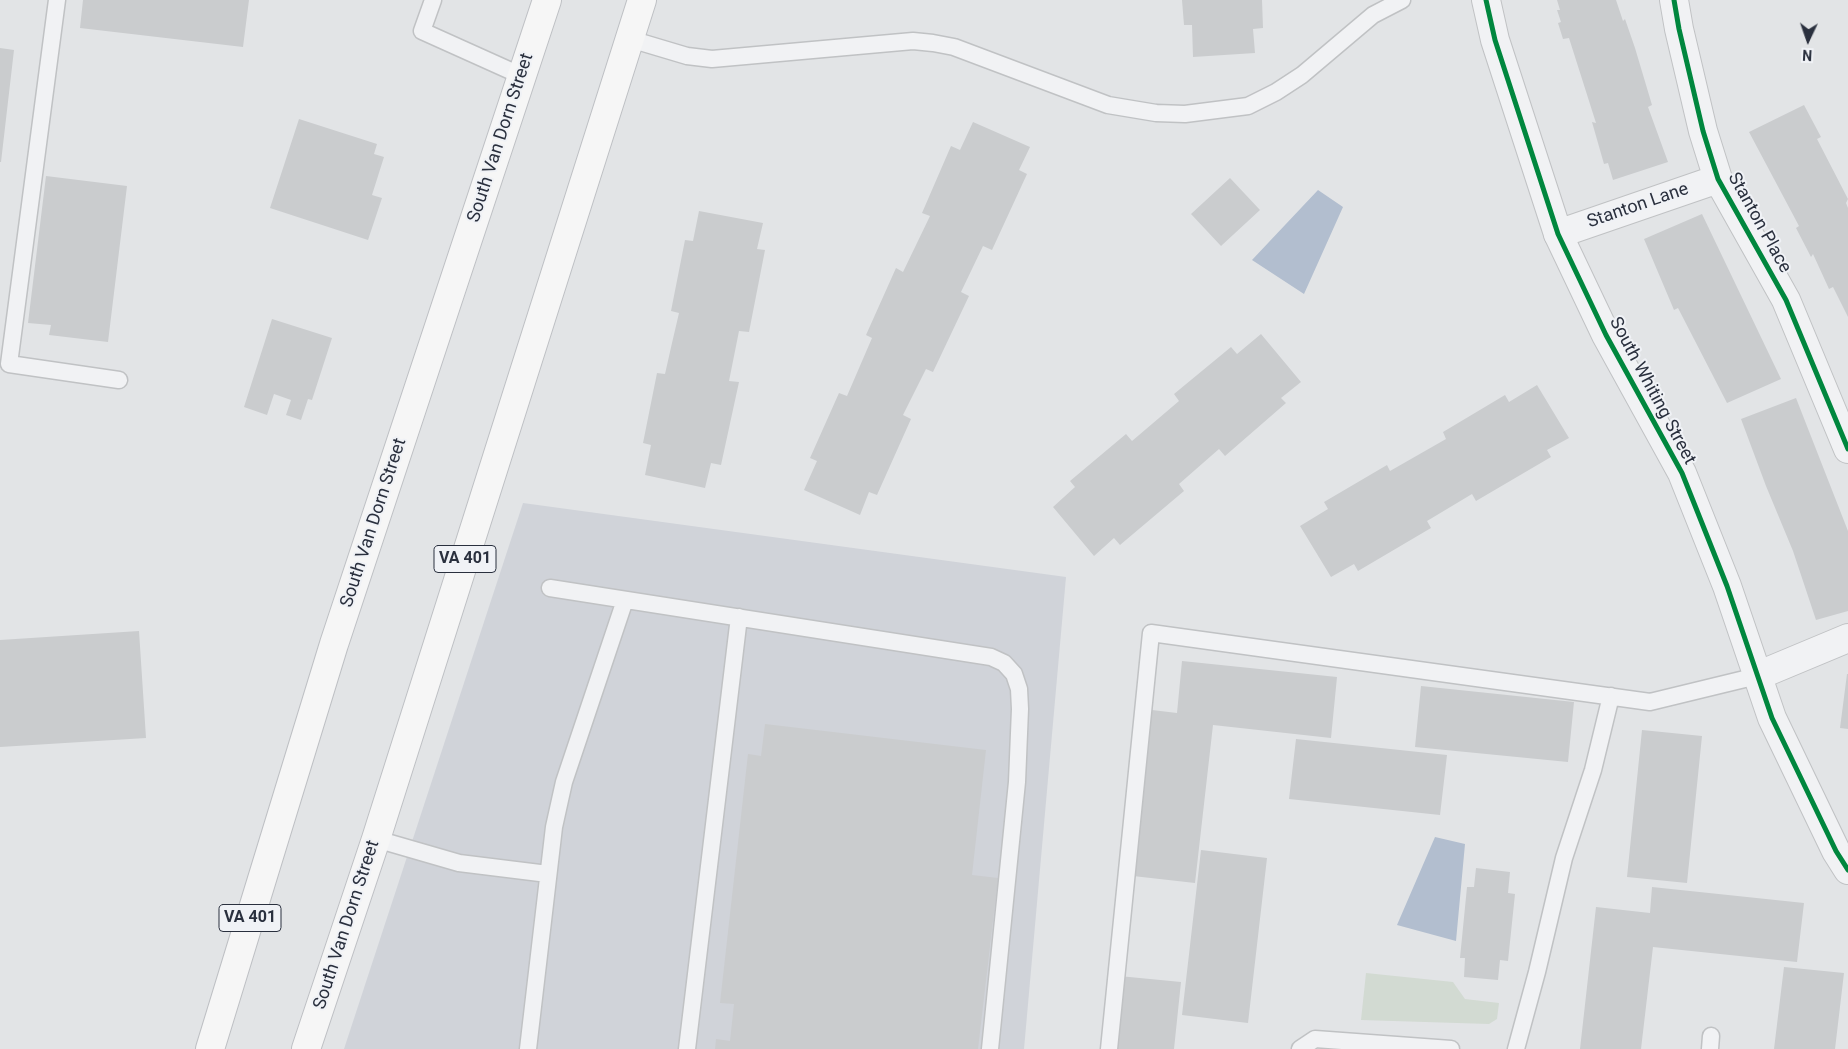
<!DOCTYPE html>
<html>
<head>
<meta charset="utf-8">
<style>
  body { margin:0 }
  #map { position:relative; width:1848px; height:1049px; overflow:hidden; background:#e2e4e6; font-family:Roboto,sans-serif }
  canvas { display:block }
  .north { position:absolute; left:1783px; top:15px; width:50px; height:50px; -webkit-text-stroke:4px #f0f2f6; paint-order:stroke; rotate:183deg; font-size:14px; font-weight:700; line-height:20px; text-align:center; color:#2a303e }
  .north::after { content:''; display:block; margin:auto; width:18px; height:22px; background:#2a303e; clip-path:polygon(50% 0,100% 100%,50% 72%,0 100%) }
</style>
</head>
<body>
<div id="map">
<canvas width="1848" height="1049"></canvas>
<div class="north">N</div>
</div>
<script>
const ctx = document.querySelector('canvas').getContext('2d');
ctx.lineJoin = 'round';
function fillPath(path, color) {
  ctx.fillStyle = color;
  ctx.fill(path, 'evenodd');
}
function poly(rows) {
  const path = new Path2D();
  for (const r of rows) {
    path.moveTo(r[0], r[1]);
    for (let i = 2; i < r.length; i += 2) path.lineTo(r[i], r[i + 1]);
  }
  return path;
}
function strokePath(path, color, width, dash) {
  ctx.strokeStyle = color;
  ctx.lineWidth = width;
  ctx.lineCap = dash ? 'butt' : 'round';
  ctx.setLineDash(dash || []);
  ctx.stroke(path);
}
function drawText(font, color, halo, rows, align = 'center') {
  ctx.font = font + ' Roboto,sans-serif';
  ctx.lineWidth = 4;
  ctx.setLineDash([]);
  ctx.textBaseline = 'middle';
  ctx.strokeStyle = halo;
  ctx.fillStyle = color;
  for (const [text, x, y, turn = 0] of rows) {
    ctx.save();
    ctx.translate(x, y);
    ctx.rotate((+turn || 0) * Math.PI / 180);
    ctx.textAlign = isNaN(turn) ? turn : align;
    if (halo) ctx.strokeText(text, 0, 0);
    ctx.fillText(text, 0, 0);
    ctx.restore();
  }
}
const built = poly([
  [523,503,1066,577,1024,1049,344,1049]
]);
const green = poly([
  [1366,973,1453,982,1465,999,1499,1003,1497,1019,1489,1024,1361,1020]
]);
const water = poly([
  [1318,190,1343,207,1304,294,1252,260],
  [1435,837,1465,844,1456,941,1397,925]
]);
const building = poly([
  [83,0,249,0,243,47,80,28],
  [1182,0,1262,0,1263,28,1253,29,1255,53,1193,57,1192,25,1184,25],
  [1557,0,1616,0,1623,21,1625,19,1635,48,1652,105,1648,107,1668,162,1613,180,1608,163,1604,164,1592,122,1596,123,1569,38,1563,39,1558,23,1561,22,1557,10,1560,10],
  [0,48,14,50,1,162,0,162],
  [1804,105,1821,137,1817,139,1848,199,1846,203,1848,208,1848,317,1833,287,1829,289,1813,254,1811,257,1796,228,1799,226,1749,132],
  [299,119,377,144,374,154,384,157,372,195,382,198,368,240,270,208],
  [973,122,1030,147,1019,170,1027,174,992,250,983,246,961,292,969,296,933,372,926,369,903,415,911,419,877,495,869,492,860,515,804,490,817,461,810,458,839,393,847,396,872,338,866,335,896,268,903,272,930,216,922,213,951,146,960,150],
  [46,176,127,186,108,342,49,335,51,325,28,323],
  [1230,178,1260,210,1221,246,1191,214],
  [699,211,763,223,757,249,765,250,749,332,739,331,729,381,739,382,721,465,711,463,705,488,645,475,651,445,643,443,657,373,665,374,672,343,679,313,671,311,685,240,693,241],
  [1702,214,1781,379,1727,403,1678,308,1674,310,1644,239],
  [272,319,332,338,312,400,308,399,301,420,286,415,291,400,274,394,267,415,244,407],
  [1261,334,1301,382,1281,398,1286,403,1225,456,1219,449,1179,484,1184,491,1120,545,1114,538,1094,556,1053,507,1075,487,1070,481,1126,434,1132,441,1179,401,1174,394,1231,347,1237,354],
  [1537,385,1569,438,1547,450,1551,457,1476,501,1472,494,1427,521,1431,528,1358,571,1354,564,1331,577,1300,526,1328,509,1324,502,1387,465,1390,471,1446,439,1443,432,1505,395,1509,402],
  [1796,398,1848,531,1848,611,1816,620,1793,551,1766,486,1741,419],
  [139,631,146,738,0,747,0,640],
  [1182,661,1337,677,1331,738,1213,725,1195,883,1133,876,1152,710,1177,713],
  [1847,674,1848,674,1848,729,1840,728],
  [1421,686,1574,702,1568,762,1415,747],
  [765,724,986,750,972,875,998,878,978,1049,715,1049,716,1039,730,1041,734,1004,720,1003,748,754,761,756],
  [1642,730,1702,736,1687,883,1627,877],
  [1296,739,1447,755,1440,815,1289,799],
  [1201,850,1267,858,1248,1023,1182,1015],
  [1476,868,1510,872,1508,893,1515,894,1508,961,1500,960,1498,980,1464,977,1465,958,1460,958,1467,887,1474,887],
  [1652,887,1804,903,1797,962,1653,947,1641,1049,1580,1049,1596,907,1650,913],
  [1784,967,1844,973,1835,1049,1774,1049],
  [1119,976,1181,982,1174,1049,1111,1049]
]);
const service = poly([
  [57,0,9,364,119,380],
  [433,0,422,31,522,76],
  [630,39,687,56,712,59,913,41,933,43,954,47,1108,105,1156,113,1185,114,1248,106,1276,92,1302,75,1373,15,1402,0],
  [550,588,991,657,1004,663,1014,674,1019,689,1020,709,1017,782,990,1049],
  [376,839,459,863,548,874],
  [528,1049,554,827,564,782,625,600],
  [687,1049,739,617],
  [1109,1049,1151,633,1650,702,1757,676],
  [1300,1049,1315,1039,1451,1049],
  [1516,1049,1537,972,1564,858,1593,770,1611,696],
  [1710,1049,1711,1036]
]);
const minor = poly([
  [1674,0,1679,29,1703,131,1718,179,1786,300,1848,449],
  [1558,234,1718,179],
  [1757,676,1848,638]
]);
const tertiary = poly([
  [1486,0,1495,40,1558,234,1606,335,1682,473,1727,586,1772,718,1836,851,1848,870]
]);
const primary = poly([
  [210,1049,334,644,547,0],
  [306,1049,376,839,642,0]
]);
const cycleway = poly([
  [1486,0,1495,40,1558,234,1606,335,1682,473,1727,586,1772,718,1836,851,1848,870],
  [1674,0,1679,29,1703,131,1718,179,1786,300,1848,449]
]);
const shields = [
  [465,559,62],
  [250,918,62]
];
const shieldNames = [
  ["VA 401",465,559],
  ["VA 401",250,918]
];
const streetNames = [
  ["South Van Dorn Street",501,138,-72],
  ["Stanton Lane",1638,206,-19],
  ["Stanton Place",1759,223,61],
  ["South Whiting Street",1652,391,62],
  ["South Van Dorn Street",374,523,-72],
  ["South Van Dorn Street",347,925,-72]
];
fillPath(built, '#d0d3d9');
fillPath(green, '#d2dad2');
fillPath(water, '#b2becf');
fillPath(building, '#caccce');
strokePath(service, '#c0c2c4', 19);
strokePath(minor, '#c0c2c4', 30);
strokePath(tertiary, '#c0c2c4', 30);
strokePath(primary, '#bec0c4', 30);
strokePath(service, '#f1f2f4', 16);
strokePath(minor, '#f1f2f4', 28);
strokePath(tertiary, '#f1f2f4', 28);
strokePath(primary, '#f6f6f6', 28);
strokePath(cycleway, '#00873e', 5);
for (const [x, y, w] of shields) {
  const box = new Path2D();
  box.roundRect(x - w / 2, y - 13.5, w, 27, 4);
  ctx.fillStyle = '#f0f2f6';
  ctx.fill(box);
  strokePath(box, '#2a303e', 1);
}
drawText('bold 16px', '#2a303e', null, shieldNames);
drawText('18px', '#2a303e', '#f0f2f6', streetNames);
</script>
</body>
</html>
